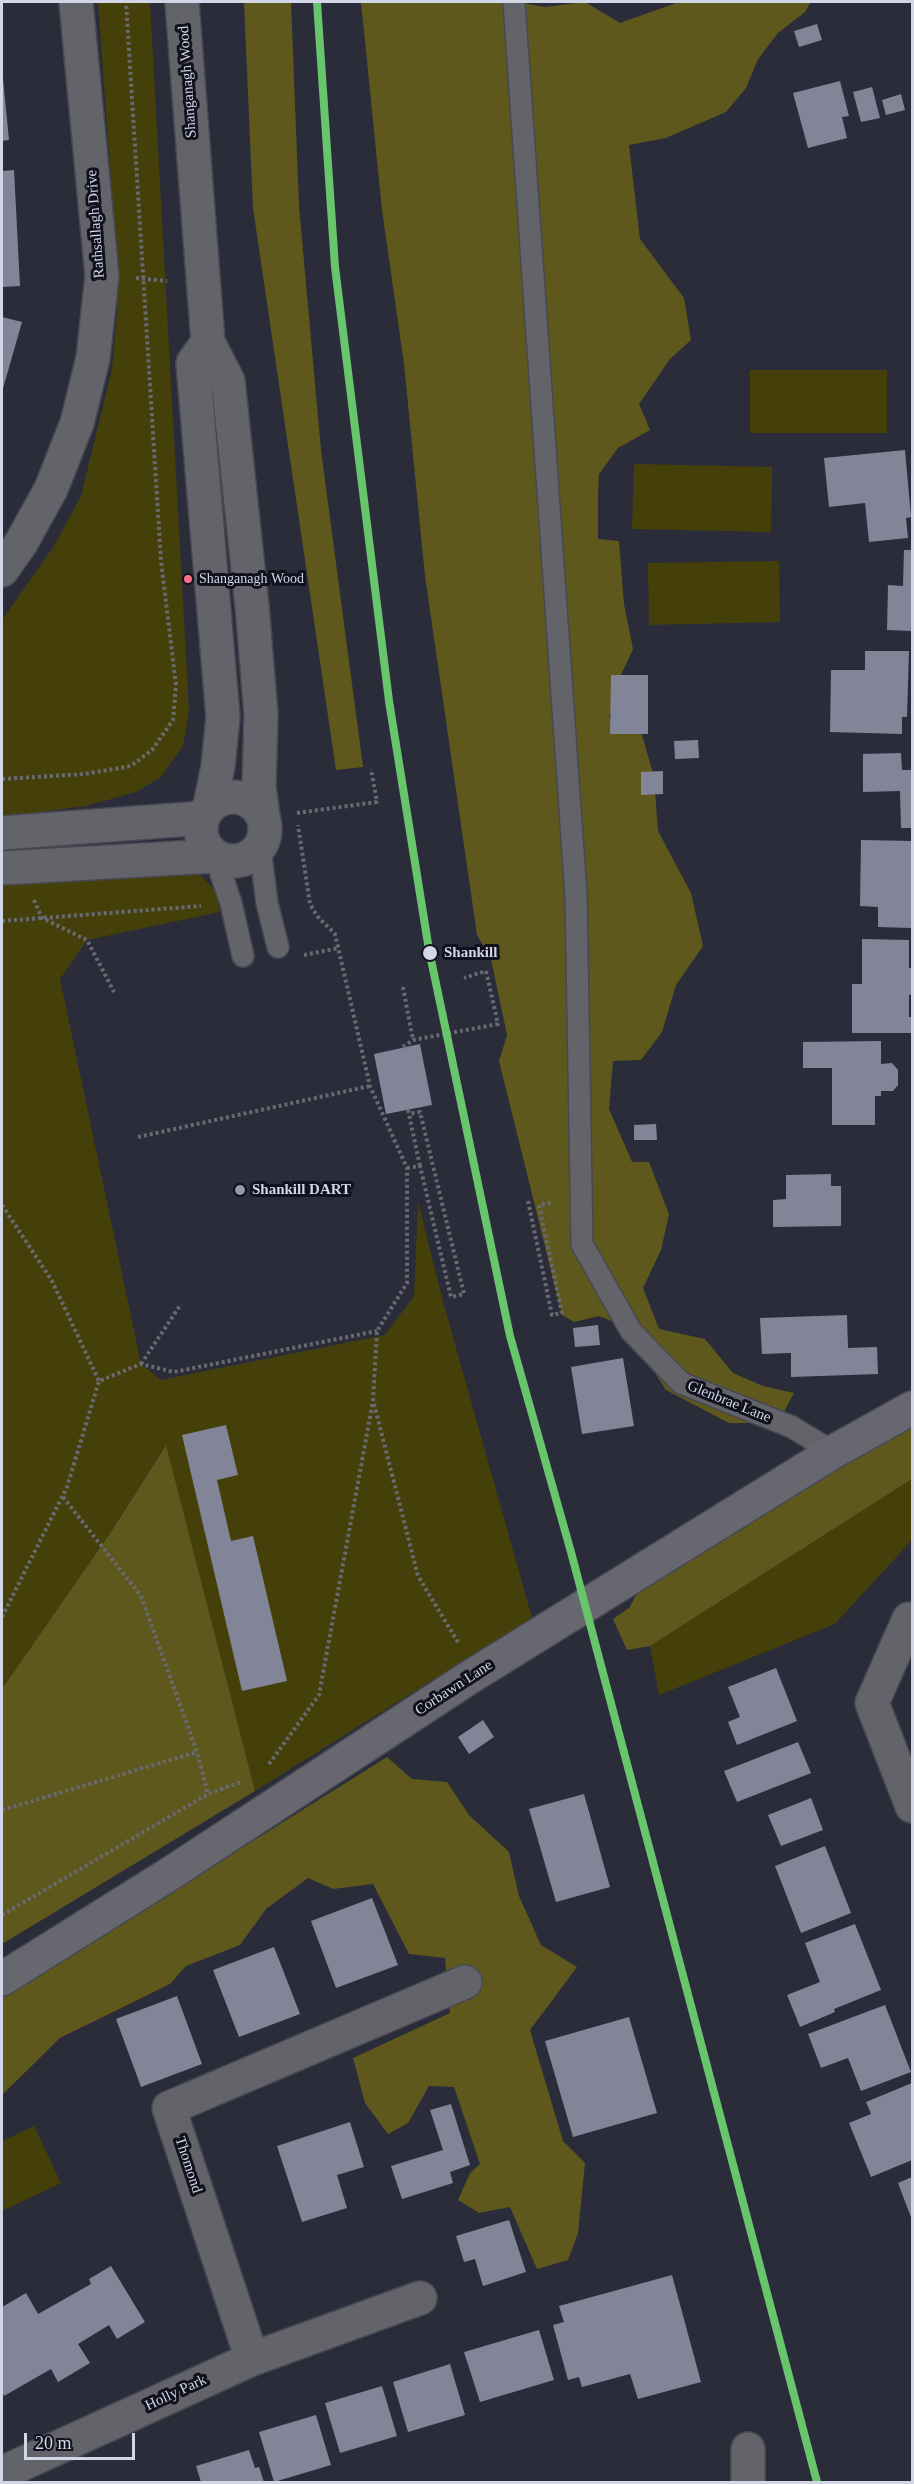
<!DOCTYPE html>
<html>
<head>
<meta charset="utf-8">
<style>
  body { margin:0 }
  #map { position:relative; width:914px; height:2484px; overflow:hidden; background:#2a2c3a; font-family:Georgia,serif }
  canvas { display:block }
  .frame { position:absolute; inset:0; border:3px solid #d3d6e6; pointer-events:none }
  .scale { position:absolute; left:24px; top:2433px; width:111px; height:27px; box-sizing:border-box; border:3px solid #d3d6e6; border-top:0; padding-left:8px; font-size:18px; line-height:21px; white-space:nowrap; color:#d3d6e6; -webkit-text-stroke:4px #10111c; paint-order:stroke }
</style>
</head>
<body>
<div id="map">
<canvas width="914" height="2484"></canvas>
<div class="frame"></div>
<div class="scale">20 m</div>
</div>
<script>
const ctx = document.querySelector('canvas').getContext('2d');
ctx.lineJoin = 'round';
function fillPath(path, color) {
  ctx.fillStyle = color;
  ctx.fill(path, 'evenodd');
}
function poly(rows) {
  const path = new Path2D();
  for (const r of rows) {
    if (r.length === 3) {
      path.moveTo(r[0] + r[2], r[1]);
      path.arc(r[0], r[1], r[2], 0, 2 * Math.PI);
      continue;
    }
    path.moveTo(r[0], r[1]);
    for (let i = 2; i < r.length; i += 2) path.lineTo(r[i], r[i + 1]);
  }
  return path;
}
function strokePath(path, color, width, dash) {
  ctx.strokeStyle = color;
  ctx.lineWidth = width;
  ctx.lineCap = dash ? 'butt' : 'round';
  ctx.setLineDash(dash || []);
  ctx.stroke(path);
}
function drawText(font, color, halo, rows, align = 'center') {
  ctx.font = font + ' Georgia,serif';
  ctx.lineWidth = 6;
  ctx.setLineDash([]);
  ctx.textBaseline = 'middle';
  ctx.strokeStyle = halo;
  ctx.fillStyle = color;
  for (const [text, x, y, turn = 0] of rows) {
    ctx.save();
    ctx.translate(x, y);
    ctx.rotate((+turn || 0) * Math.PI / 180);
    ctx.textAlign = isNaN(turn) ? turn : align;
    if (halo) ctx.strokeText(text, 0, 0);
    ctx.fillText(text, 0, 0);
    ctx.restore();
  }
}
const green = poly([
  [98,2,150,2,189,711,183,746,161,777,136,792,86,806,2,817,2,620,54,546,81,496,112,369,117,313,117,264],
  [750,370,887,370,887,433,750,433],
  [634,464,772,467,771,532,632,529],
  [779,561,780,622,649,625,648,563],
  [171,867,199,874,215,890,220,912,87,940,60,979,141,1364,161,1380,385,1335,414,1296,418,1202,444,1305,532,1618,255,1791,165,1446,113,1529,2,1689,2,875],
  [912,1479,912,1540,835,1624,659,1695,650,1646],
  [34,2126,61,2183,2,2211,2,2141]
]);
const forest = poly([
  [244,2,291,2,299,206,321,450,363,767,336,770,253,208],
  [361,2,517,2,545,7,585,2,620,23,679,2,811,2,805,12,778,33,758,59,746,88,726,112,666,138,629,145,640,239,684,298,691,340,670,359,639,404,650,430,618,448,599,474,598,495,598,539,619,541,624,604,633,649,620,677,609,718,640,728,654,777,658,831,691,893,703,946,676,985,662,1032,641,1060,613,1061,609,1109,632,1162,649,1162,669,1214,661,1250,643,1288,659,1329,705,1339,733,1373,763,1386,794,1393,778,1423,729,1423,666,1390,624,1326,599,1316,574,1322,562,1315,499,1061,507,1035,491,959,477,935,425,576,404,364,382,210],
  [912,1421,912,1479,650,1646,627,1650,613,1619,629,1608,638,1592],
  [166,1445,255,1791,2,1944,2,1689,113,1529],
  [387,1757,412,1779,447,1782,469,1815,509,1852,519,1896,541,1945,577,1967,530,2030,563,2141,585,2163,578,2233,568,2260,537,2269,510,2207,479,2213,458,2200,470,2173,480,2164,454,2087,429,2086,408,2123,388,2134,365,2103,353,2058,450,2013,445,1958,409,1954,373,1884,333,1889,308,1878,266,1909,240,1945,186,1966,170,1984,60,2038,2,2095,2,1998]
]);
const building = poly([
  [817,24,822,40,799,47,794,31],
  [2,68,9,140,2,141],
  [840,81,849,116,842,117,847,138,808,148,793,93],
  [872,87,880,118,861,122,853,92],
  [901,94,905,110,886,115,882,100],
  [14,170,20,286,2,287,2,171],
  [2,317,22,322,2,392],
  [905,450,911,517,906,518,908,538,869,542,865,503,829,507,824,458],
  [904,550,912,550,912,631,887,630,888,585,903,586],
  [865,651,909,651,907,717,902,717,902,734,830,732,831,670,865,670],
  [611,675,648,675,648,734,610,734],
  [698,740,699,758,675,759,674,741],
  [901,753,902,770,912,770,912,828,901,828,900,791,863,792,863,754],
  [663,771,663,794,641,795,641,772],
  [861,840,912,841,912,928,878,927,878,907,860,906],
  [862,939,909,940,909,968,912,968,912,994,909,995,909,1017,912,1017,912,1033,852,1033,852,984,862,984],
  [881,1041,881,1064,892,1063,898,1070,898,1085,893,1091,881,1091,881,1096,875,1096,875,1125,832,1125,832,1068,803,1068,803,1042],
  [420,1044,432,1105,386,1114,374,1054],
  [656,1124,657,1140,634,1140,634,1125],
  [831,1174,831,1186,841,1186,841,1226,773,1227,773,1200,786,1199,786,1175],
  [847,1315,848,1348,877,1347,878,1374,791,1377,791,1353,762,1354,760,1318],
  [598,1325,600,1345,575,1347,573,1328],
  [623,1358,634,1426,582,1434,571,1367],
  [226,1425,238,1475,217,1480,231,1541,253,1536,287,1681,242,1691,182,1435],
  [776,1668,797,1721,737,1745,728,1722,740,1717,728,1687],
  [483,1720,494,1737,469,1754,458,1737],
  [798,1742,811,1773,737,1802,724,1771],
  [584,1794,610,1887,556,1902,529,1809],
  [811,1798,823,1830,781,1846,768,1815],
  [825,1846,851,1913,801,1933,775,1866],
  [372,1898,398,1965,336,1988,311,1921],
  [855,1924,881,1990,834,2009,835,2012,800,2027,787,1995,820,1982,805,1943],
  [274,1947,300,2014,239,2037,213,1970],
  [177,1996,202,2064,141,2087,116,2019],
  [885,2005,911,2072,861,2091,848,2058,821,2068,808,2034],
  [629,2017,657,2113,573,2137,545,2041],
  [912,2083,912,2160,871,2177,849,2123,871,2114,866,2102],
  [451,2104,470,2165,450,2172,453,2183,402,2199,391,2166,443,2150,430,2110],
  [350,2122,364,2167,337,2175,347,2208,302,2222,277,2146],
  [912,2177,912,2220,898,2183],
  [509,2220,526,2272,483,2286,475,2259,464,2262,456,2236],
  [111,2266,145,2322,117,2339,109,2325,78,2344,90,2363,58,2382,51,2369,4,2396,2,2391,2,2307,26,2293,38,2314,91,2284,89,2279],
  [672,2275,701,2382,638,2399,630,2374,582,2387,579,2377,568,2380,553,2325,564,2322,559,2306],
  [539,2330,554,2380,480,2402,464,2352],
  [450,2364,465,2415,408,2432,393,2382],
  [382,2386,397,2436,340,2453,325,2403],
  [316,2415,331,2465,274,2482,259,2432],
  [249,2450,255,2468,259,2467,264,2482,201,2482,196,2466]
]);
const path = poly([
  [136,278,167,281],
  [2,779,85,774,131,766,152,750,173,720,176,685,161,561,126,2],
  [297,813,377,802,371,769],
  [34,900,42,918,87,940,114,992],
  [2,921,201,906],
  [304,955,339,948],
  [403,987,413,1040],
  [403,1047,413,1040,498,1024,486,971,464,978],
  [408,1110,420,1166],
  [138,1137,370,1086],
  [407,1168,420,1166,451,1297,464,1294,420,1112,409,1114],
  [528,1201,552,1315,562,1313,539,1205,551,1203],
  [2,1205,52,1281,99,1381],
  [141,1364,181,1304],
  [374,1404,418,1576,459,1644],
  [63,1497,141,1596,197,1752,208,1794],
  [2,1617,67,1487,99,1381,141,1364,174,1372,377,1331],
  [269,1764,319,1695,373,1401,377,1331,407,1283,407,1168,370,1086,335,934,317,916,310,904,298,825],
  [2,1810,197,1752],
  [2,1915,208,1794,241,1782]
]);
const lane = poly([
  [514,2,576,895,582,1244,631,1331,681,1383,792,1427,833,1452],
  [260,848,267,903,278,947],
  [222,860,221,874,231,903,243,956]
]);
const street = poly([
  [182,2,208,342,228,381,252,606,261,715,259,787,263,816],
  [208,342,193,363,223,717,218,766,210,806],
  [2,570,21,543,51,489,77,423,93,358,102,276,76,2],
  [233,829,32],
  [2,833,203,818],
  [2,868,214,856],
  [909,1619,872,1703,912,1806],
  [420,2298,252,2359,169,2108,465,1982],
  [748,2449,748,2482],
  [2,2473,252,2359]
]);
const secondary = poly([
  [2,1979,168,1875,470,1677,833,1452,912,1408]
]);
const rail1 = poly([
  [317,2,335,267,389,701,429,950,510,1336,571,1552,817,2482]
]);
const markers = [
  [188,579,5,"#fb6d88"],
  [430,953,8,"#d3d6e6"],
  [240,1190,6,"#989aaa"]
];
const busNames = [
  ["Shanganagh Wood",199,579]
];
const streetNames = [
  ["Shanganagh Wood",188,82,-94],
  ["Rathsallagh Drive",96,224,-94],
  ["Glenbrae Lane",729,1402,22],
  ["Corbawn Lane",454,1688,-33],
  ["Thomond",188,2165,72],
  ["Holly Park",176,2393,-25]
];
const stopNames = [
  ["Shankill",444,953]
];
const poiNames = [
  ["Shankill DART",252,1190]
];
fillPath(green, '#45400a');
fillPath(forest, '#5e581d');
fillPath(building, '#828597');
strokePath(lane, '#474854', 24);
strokePath(street, '#474854', 36);
strokePath(secondary, '#474854', 36);
strokePath(path, '#696a71', 4, [3, 3]);
strokePath(lane, '#63646a', 21);
strokePath(street, '#63646a', 33);
strokePath(secondary, '#66676f', 33);
strokePath(rail1, '#68c56b', 8);
for (const [x, y, r, color] of markers) {
  const dot = new Path2D();
  dot.arc(x, y, r, 0, 2 * Math.PI);
  ctx.fillStyle = color;
  ctx.fill(dot);
  strokePath(dot, '#10111c', 2);
}
drawText('14px', '#d3d6e6', '#10111c', busNames, 'left');
drawText('15px', '#d3d6e6', '#10111c', streetNames);
drawText('bold 15px', '#d3d6e6', '#10111c', stopNames, 'left');
drawText('bold 15px', '#d3d6e6', '#10111c', poiNames, 'left');
</script>
</body>
</html>
